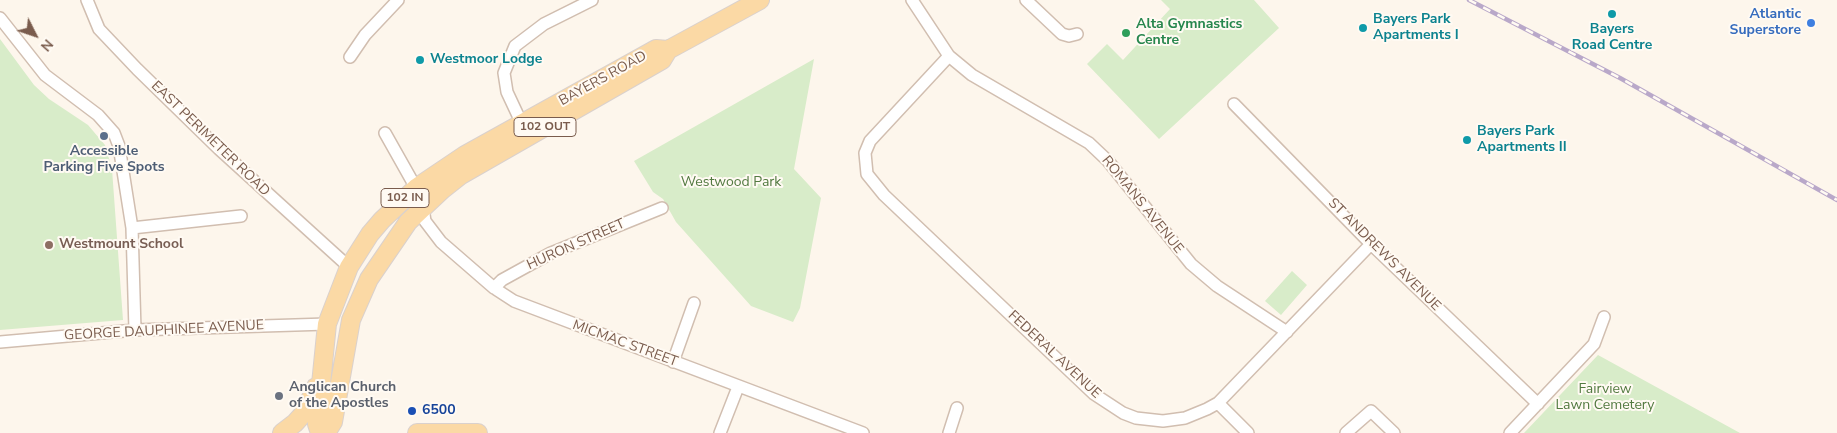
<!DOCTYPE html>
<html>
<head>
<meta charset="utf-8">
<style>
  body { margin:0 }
  #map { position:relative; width:1837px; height:433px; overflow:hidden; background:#fdf6ec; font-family:"Nunito Sans",sans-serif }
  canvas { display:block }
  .north { position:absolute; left:10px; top:10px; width:50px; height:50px; -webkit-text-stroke:4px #fffaf3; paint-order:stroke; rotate:131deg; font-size:14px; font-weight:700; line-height:20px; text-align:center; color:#7a5c4d }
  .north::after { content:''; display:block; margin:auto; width:18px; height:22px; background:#7a5c4d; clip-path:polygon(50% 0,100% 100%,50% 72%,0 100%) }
</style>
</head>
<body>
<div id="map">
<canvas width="1837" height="433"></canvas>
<div class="north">N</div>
</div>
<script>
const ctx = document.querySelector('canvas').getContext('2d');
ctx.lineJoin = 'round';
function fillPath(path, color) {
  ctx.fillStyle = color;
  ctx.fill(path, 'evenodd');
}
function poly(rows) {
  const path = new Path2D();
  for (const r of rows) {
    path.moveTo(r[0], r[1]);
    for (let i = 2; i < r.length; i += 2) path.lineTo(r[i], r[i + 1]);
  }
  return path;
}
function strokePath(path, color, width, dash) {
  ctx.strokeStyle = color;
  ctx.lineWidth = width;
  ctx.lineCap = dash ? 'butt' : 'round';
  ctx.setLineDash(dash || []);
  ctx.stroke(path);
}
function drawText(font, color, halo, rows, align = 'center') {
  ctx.font = font + ' "Nunito Sans",sans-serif';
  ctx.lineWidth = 4;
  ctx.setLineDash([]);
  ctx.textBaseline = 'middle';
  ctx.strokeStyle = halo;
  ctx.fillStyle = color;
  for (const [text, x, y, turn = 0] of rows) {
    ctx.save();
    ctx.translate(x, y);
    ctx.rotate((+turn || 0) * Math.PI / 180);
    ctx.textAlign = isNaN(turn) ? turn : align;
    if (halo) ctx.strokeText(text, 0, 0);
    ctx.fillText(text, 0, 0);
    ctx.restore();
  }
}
const green = poly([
  [1161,0,1254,0,1279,28,1159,139,1087,64,1107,44,1123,60,1170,9],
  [0,39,34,85,49,99,88,125,105,145,112,169,123,320,0,330],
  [814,59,794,169,821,198,800,308,793,322,751,306,676,222,663,199,653,192,634,161],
  [1292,271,1307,285,1281,315,1265,301],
  [1598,355,1740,433,1524,433]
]);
const minor = poly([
  [87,0,99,29,137,69,219,149,349,267],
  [912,0,949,56,972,75,1089,143,1108,161,1191,264,1217,286,1287,332],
  [1026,0,1062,34,1069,36,1077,34],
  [0,18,45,75,98,115,114,133,119,146,132,228,135,330],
  [949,56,870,141,865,153,867,174,884,195,1094,394,1123,413,1136,418,1163,421,1185,418,1207,409,1218,403,1371,244],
  [350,57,365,35,398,0],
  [1234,104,1371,244,1538,404],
  [522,124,507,92,504,73,515,46,544,24,592,0],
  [385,133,416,188],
  [423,208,425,221,441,242,494,288,514,301,863,433],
  [132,228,241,216],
  [494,288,502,280,551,253,662,208],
  [0,342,135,330,327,324],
  [673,362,694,303],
  [1218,403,1248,433],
  [720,433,738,387],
  [949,433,957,408],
  [1346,433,1371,411,1394,433],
  [1510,433,1594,344,1604,317]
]);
const primary = poly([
  [282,433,295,423,304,413,316,387],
  [320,433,317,424,327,324,349,267,370,234,382,220,416,188,465,155,656,49,668,50,760,0],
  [326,433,333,422,351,320,369,279,408,222,442,190,461,175,662,60,668,50],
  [417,433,478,433]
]);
const rail = poly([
  [1469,0,1620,78,1837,200]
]);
const markers = [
  [1612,14,5,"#0f9aa8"],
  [1811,23,5,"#3f7fe0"],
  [1363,28,5,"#0f9aa8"],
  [1126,33,5,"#2e9e5b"],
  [420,60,5,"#0f9aa8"],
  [104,136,5,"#5c6f8a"],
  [1467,140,5,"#0f9aa8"],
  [49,245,5,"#8d6e63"],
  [279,396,5,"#6b7280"],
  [412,411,5,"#1a4fb4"]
];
const shields = [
  [545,127,62],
  [405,198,48]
];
const shieldNames = [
  ["102 OUT",545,127],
  ["102 IN",405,198]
];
const shopNames = [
  ["Atlantic",1801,15],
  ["Superstore",1801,31]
];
const cultureNames = [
  ["Bayers Park",1373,20],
  ["Apartments I",1373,36],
  ["Bayers",1612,30,"center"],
  ["Road Centre",1612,46,"center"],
  ["Westmoor Lodge",430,60],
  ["Bayers Park",1477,132],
  ["Apartments II",1477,148]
];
const leisureNames = [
  ["Alta Gymnastics",1136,25],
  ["Centre",1136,41]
];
const streetNames = [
  ["BAYERS ROAD",603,79,-29],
  ["EAST PERIMETER ROAD",210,139,44],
  ["ROMANS AVENUE",1142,205,51],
  ["HURON STREET",576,245,-24],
  ["ST ANDREWS AVENUE",1384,255,45],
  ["GEORGE DAUPHINEE AVENUE",164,331,-3],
  ["MICMAC STREET",625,344,20],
  ["FEDERAL AVENUE",1054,355,43]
];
const serviceNames = [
  ["Accessible",104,152],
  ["Parking Five Spots",104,168]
];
const parkNames = [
  ["Westwood Park",731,183],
  ["Fairview",1605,390],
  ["Lawn Cemetery",1605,406]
];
const educationNames = [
  ["Westmount School",59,245]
];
const worshipNames = [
  ["Anglican Church",289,388],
  ["of the Apostles",289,404]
];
const transitNames = [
  ["6500",422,411]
];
fillPath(green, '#d8ecc9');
strokePath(minor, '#d1beb0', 14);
strokePath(primary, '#dad1cd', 20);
strokePath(minor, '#fff', 11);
strokePath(primary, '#fbd9a5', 18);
strokePath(rail, '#b9a8c9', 4.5);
strokePath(rail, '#fffaf3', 2.5, [8]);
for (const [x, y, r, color] of markers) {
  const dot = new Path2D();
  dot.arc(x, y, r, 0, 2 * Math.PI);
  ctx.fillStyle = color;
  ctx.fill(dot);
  strokePath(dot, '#fffaf3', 2);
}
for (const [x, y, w] of shields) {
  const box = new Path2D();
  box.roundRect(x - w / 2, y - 9.5, w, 19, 4);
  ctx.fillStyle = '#fffaf3';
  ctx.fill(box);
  strokePath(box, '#7a5c4d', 1);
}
drawText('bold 12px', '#7a5c4d', null, shieldNames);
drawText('bold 14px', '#366cbe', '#fffaf3', shopNames, 'right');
drawText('bold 14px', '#0d838f', '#fffaf3', cultureNames, 'left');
drawText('bold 14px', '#27864d', '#fffaf3', leisureNames, 'left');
drawText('14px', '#7a5c4d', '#fffaf3', streetNames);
drawText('bold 14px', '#4e5e75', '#fffaf3', serviceNames);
drawText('14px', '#537a41', '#fffaf3', parkNames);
drawText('bold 14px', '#785e54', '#fffaf3', educationNames, 'left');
drawText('bold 14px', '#5b616d', '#fffaf3', worshipNames, 'left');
drawText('bold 14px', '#164399', '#fffaf3', transitNames, 'left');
</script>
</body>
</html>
